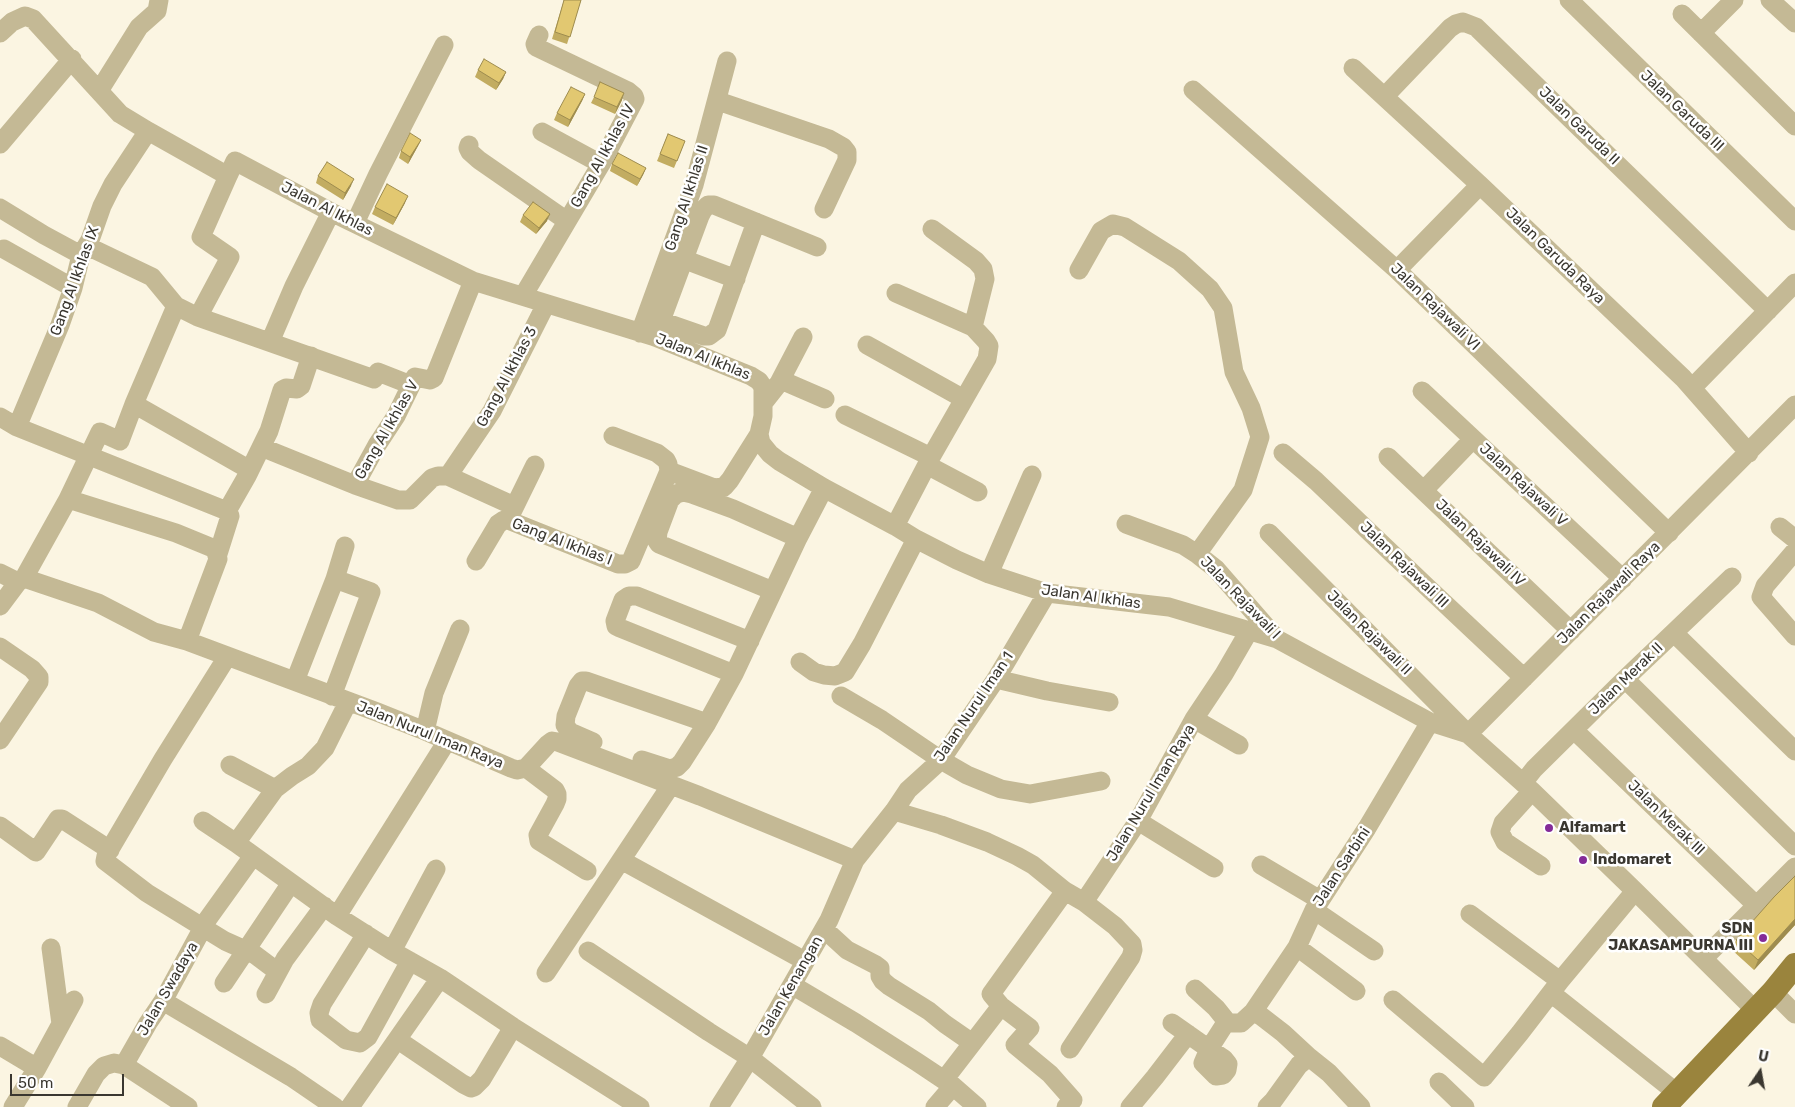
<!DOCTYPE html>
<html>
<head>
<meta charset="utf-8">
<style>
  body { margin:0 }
  #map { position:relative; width:1795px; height:1107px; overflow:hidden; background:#fbf5e2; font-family:Rubik,sans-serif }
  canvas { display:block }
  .north { position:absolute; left:1735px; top:1047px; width:50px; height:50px; -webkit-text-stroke:4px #fff; paint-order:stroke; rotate:12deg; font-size:14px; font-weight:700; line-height:20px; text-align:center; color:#3a3730 }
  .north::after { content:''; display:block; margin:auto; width:18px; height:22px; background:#3a3730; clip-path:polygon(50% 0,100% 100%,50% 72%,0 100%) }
  .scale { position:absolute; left:10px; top:1074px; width:114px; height:22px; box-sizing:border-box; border:2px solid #3a3730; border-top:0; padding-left:6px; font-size:15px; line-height:18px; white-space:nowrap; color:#3a3730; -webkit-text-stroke:4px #fff; paint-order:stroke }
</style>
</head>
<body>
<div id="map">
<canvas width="1795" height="1107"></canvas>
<div class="north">U</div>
<div class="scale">50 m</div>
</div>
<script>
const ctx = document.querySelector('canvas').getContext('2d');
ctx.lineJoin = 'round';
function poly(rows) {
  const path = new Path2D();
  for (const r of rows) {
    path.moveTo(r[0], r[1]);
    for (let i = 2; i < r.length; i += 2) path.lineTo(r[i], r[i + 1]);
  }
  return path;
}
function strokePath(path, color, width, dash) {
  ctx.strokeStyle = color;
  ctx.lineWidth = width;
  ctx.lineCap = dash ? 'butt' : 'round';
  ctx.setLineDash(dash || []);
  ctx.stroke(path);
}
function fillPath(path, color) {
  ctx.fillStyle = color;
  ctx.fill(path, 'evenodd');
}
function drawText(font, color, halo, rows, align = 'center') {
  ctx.font = font + ' Rubik,sans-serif';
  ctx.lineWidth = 5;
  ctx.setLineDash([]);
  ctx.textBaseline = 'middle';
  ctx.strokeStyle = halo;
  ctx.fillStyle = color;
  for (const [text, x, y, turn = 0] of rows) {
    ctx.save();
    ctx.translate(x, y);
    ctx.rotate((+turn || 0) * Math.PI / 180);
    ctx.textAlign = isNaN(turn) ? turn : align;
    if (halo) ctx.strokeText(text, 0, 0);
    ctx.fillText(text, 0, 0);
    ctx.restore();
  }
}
const minor = poly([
  [1569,0,1795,221],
  [1770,0,1795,23],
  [1682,14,1795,126],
  [0,33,12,22,25,16,33,19,120,114,148,131],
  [1701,33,1734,0],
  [1353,68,1480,185,1683,378,1749,453],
  [1193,90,1397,270,1669,533],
  [99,91,139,27,157,11,159,0],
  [1385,96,1450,28,1456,24,1463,22,1476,27,1768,311],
  [718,101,829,139,843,147,847,152,847,160,824,209],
  [542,132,601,164],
  [0,144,72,59],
  [469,145,468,148,470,152,479,160,567,221],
  [0,208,44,235,81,255],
  [355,223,378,174,444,45],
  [87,246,152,277,176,306,198,317,374,379,378,372,411,385],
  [4,249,73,288],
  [683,259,736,279],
  [1079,270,1101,231,1113,224,1125,227,1179,261,1210,289,1223,308,1234,372,1251,408,1260,437,1243,490,1197,554],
  [1397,270,1480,185],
  [896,293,973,327],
  [523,296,601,164,635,99,634,96,628,91,536,47,535,44,539,35],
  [198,317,230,257,201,237,228,176],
  [661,321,704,336,709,336,717,330,756,222],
  [640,333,694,185,727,61],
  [655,337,700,216,703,210,708,205,714,205,817,247],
  [270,342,294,286,331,212],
  [867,345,964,399],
  [781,380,825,399],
  [1692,388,1795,283],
  [1422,391,1623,579],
  [764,402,779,383,803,337],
  [134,404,250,470],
  [845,415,931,457],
  [0,417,17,427,227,511,230,516,218,554],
  [17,427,60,325,73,288,81,255,90,240,102,206,113,184,148,131,228,176,235,161,331,212,473,281,655,337,751,376,759,381,763,387,763,416,759,434,761,443,770,454,779,461,824,488,895,526,916,539,957,560,989,574,1047,593,1169,607,1277,639],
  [261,447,355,485,398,500,410,500,432,478,438,476,448,476,492,411,546,304],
  [1283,453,1316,481,1426,586,1524,678],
  [1388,457,1571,631],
  [927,465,978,492],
  [669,471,714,488,724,487,730,480,759,434],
  [448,476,514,506],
  [355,485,377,445,396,416,415,377,430,380,434,378,473,281],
  [1424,490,1473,439],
  [68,499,176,533,215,549,218,559,187,641],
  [227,511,247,476,269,431,282,390,286,388,297,389,301,386,311,356],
  [510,516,535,465],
  [1126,524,1183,545,1197,554,1216,569,1277,639,1430,722,1468,734,1532,791,1635,891,1755,1010],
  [895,526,931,457,987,359,988,353,989,346,986,341,973,327,985,279,983,269,976,261,932,229],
  [1780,527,1795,539],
  [1269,533,1468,734,1795,405],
  [1795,551,1765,586,1761,597,1795,636],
  [476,561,498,524,504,520,508,520,618,564,625,564,631,561,669,471,668,464,666,460,657,453,613,436],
  [0,573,18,582],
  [989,574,1032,475],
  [24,578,98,603,154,632,187,641,377,712,425,731,511,768,517,770,526,768,548,744,552,741,558,742,700,796,855,860],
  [773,591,659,544,657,541,658,532,670,500,676,494,683,492,692,494,733,509,798,538],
  [0,606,18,582,24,578,68,499,100,432,120,441,134,404,176,306],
  [1674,633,1795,751],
  [0,647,32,669,39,677,39,682,0,740],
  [227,657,163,759,106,856,105,861,147,893,225,941,254,954,278,972],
  [800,662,814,672,824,675,835,676,845,672,862,644,916,539],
  [734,674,620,628,616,626,615,621,623,600,629,596,637,596,750,641],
  [996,679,1047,691,1109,702],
  [1625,679,1795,846],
  [295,681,335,579,345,546],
  [332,696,371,592,335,579],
  [841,696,882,720,941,760,967,775,1001,789,1030,794,1101,781],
  [1194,719,1239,745],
  [1574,730,1757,906],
  [425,731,434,693,460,629],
  [593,742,570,732,565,725,566,716,578,686,582,681,586,681,707,723],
  [642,760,670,769,677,767,682,762,707,723,734,674,798,538,824,488],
  [230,765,275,789],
  [526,768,555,790,557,794,557,799,555,804,538,835,539,841,587,871],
  [1523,783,1534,769,1625,679,1732,577],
  [1532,791,1503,823,1500,832,1505,842,1541,866],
  [894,811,941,825,987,842,1017,856,1033,865,1065,891,1084,902,1138,821,1194,719,1224,674,1249,631],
  [203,821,236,843,337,916,392,951,440,978,513,1027,640,1107],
  [1138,821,1214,868],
  [0,826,36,852,58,819,62,819,110,850],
  [236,843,275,789,292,776,308,766,325,748,348,702],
  [621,860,805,961],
  [1261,865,1320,900],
  [1065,891,991,994,1001,1006,1030,1028,1015,1045,1050,1074,1073,1100,1066,1107],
  [1314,910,1374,951],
  [1470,914,1560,981],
  [337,916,447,741],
  [824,929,847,950,876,965,880,968,880,976,883,981,889,986,929,1011,945,1024,971,1042],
  [366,934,322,1004,319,1013,320,1020,346,1040,360,1043,368,1037,410,961],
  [1297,947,1356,991],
  [51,948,61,1024],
  [392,951,436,869],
  [588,951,709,1032,750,1058,812,1107],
  [1704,958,1795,867],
  [546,973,671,785],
  [224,983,291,883],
  [792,985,856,1023,917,1062,953,1086,977,1107],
  [1195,989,1216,1008,1228,1023],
  [1773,992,1795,1014],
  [1551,993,1677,1093],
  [266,994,285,959,324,906],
  [1393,1000,1484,1077,1520,1033,1560,981,1635,891],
  [163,1001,291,1077,335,1107],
  [1253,1012,1297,947,1314,910,1367,828,1430,722],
  [1172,1023,1209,1049,1224,1059,1228,1064,1227,1070,1223,1075,1216,1076,1203,1063,1209,1049,1225,1024,1228,1023,1241,1023,1253,1012,1261,1016,1283,1033,1309,1057],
  [398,1040,463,1084,471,1088,474,1087,482,1079,513,1027],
  [0,1046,37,1068],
  [1070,1049,1131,957,1133,950,1132,944,1115,926,1084,902],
  [124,1065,148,1023,163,1001,207,920,253,856],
  [944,1080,1001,1006],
  [1439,1082,1465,1107],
  [13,1107,37,1068,74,1000],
  [77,1107,96,1074,104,1066,114,1063,124,1065,188,1107],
  [350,1107,440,978],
  [719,1107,750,1058,829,920,855,860,894,811,908,790,941,760,996,679,1047,593],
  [935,1107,953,1086],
  [1130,1107,1155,1077,1188,1034],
  [1267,1107,1273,1101,1299,1065,1309,1057,1329,1073,1361,1107]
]);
const major = poly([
  [1664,1107,1773,992,1795,965]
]);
const wall = poly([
  [564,0,581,0,567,44,552,39],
  [478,70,506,72,503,79,496,90,475,77],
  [585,94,582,101,568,127,554,120,557,113],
  [594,97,622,100,615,114,591,103],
  [668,134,685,141,674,168,657,161],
  [421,140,418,146,408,164,399,158,401,151],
  [612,164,646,168,643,175,637,186,610,171],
  [318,176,351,186,343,200,316,183],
  [405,203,393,225,372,214,375,207],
  [523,215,547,221,536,234,520,222],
  [1795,876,1795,925,1754,970,1732,950,1736,940]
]);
const shadedWall = poly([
  [506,72,503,79,496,90,499,83],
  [624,93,622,100,615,114,617,107],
  [585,94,582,101,568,127,570,120],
  [421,140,418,146,408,164,410,157],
  [646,168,643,175,637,186,640,179],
  [354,179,351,186,343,200,345,193],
  [408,196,405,203,393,225,396,218],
  [550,214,547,221,536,234,539,228],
  [1795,919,1795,925,1754,970,1758,960]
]);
const building = poly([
  [564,0,581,0,570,37,555,32,564,0],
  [484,59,506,72,499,83,478,70,484,59],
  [600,82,624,93,617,107,594,97,600,82],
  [571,87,585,94,570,120,557,113,571,87],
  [410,133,421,140,410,157,401,151,410,133],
  [668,134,685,141,677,161,660,154,668,134],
  [618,153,646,168,640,179,612,164,618,153],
  [327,162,354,179,345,193,318,176,327,162],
  [387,184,408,196,396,218,375,207,387,184],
  [533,202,550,214,539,228,523,215,533,202],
  [1795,876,1795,919,1758,960,1736,940,1774,897,1795,876]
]);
const markers = [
  [1549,828,5,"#842b98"],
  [1583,860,5,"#842b98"],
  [1763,938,5,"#842b98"]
];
const streetNames = [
  ["Jalan Garuda III",1682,111,44],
  ["Jalan Garuda II",1579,126,44],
  ["Gang Al Ikhlas IV",603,156,-61],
  ["Gang Al Ikhlas II",687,198,-72],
  ["Jalan Al Ikhlas",327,209,27],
  ["Jalan Garuda Raya",1555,256,44],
  ["Gang Al Ikhlas IX",75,281,-70],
  ["Jalan Rajawali VI",1435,307,44],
  ["Jalan Al Ikhlas",703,357,22],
  ["Gang Al Ikhlas 3",507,377,-62],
  ["Gang Al Ikhlas V",387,430,-60],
  ["Jalan Rajawali V",1523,485,43],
  ["Gang Al Ikhlas I",562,542,21],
  ["Jalan Rajawali IV",1480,543,44],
  ["Jalan Rajawali III",1404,565,44],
  ["Jalan Rajawali Raya",1609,593,-45],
  ["Jalan Al Ikhlas",1091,597,8],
  ["Jalan Rajawali I",1240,598,46],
  ["Jalan Rajawali II",1369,633,45],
  ["Jalan Merak II",1626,679,-44],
  ["Jalan Nurul Iman 1",974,707,-56],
  ["Jalan Nurul Iman Raya",430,735,22],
  ["Jalan Nurul Iman Raya",1151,793,-59],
  ["Jalan Merak III",1666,818,44],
  ["Jalan Sarbini",1342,867,-57],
  ["Jalan Kenangan",791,986,-60],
  ["Jalan Swadaya",168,989,-60]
];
const poiNames = [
  ["Alfamart",1559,828],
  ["Indomaret",1593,860],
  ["SDN",1753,929,"right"],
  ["JAKASAMPURNA III",1753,946,"right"]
];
strokePath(minor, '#c4b995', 19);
strokePath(major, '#9a843d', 24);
fillPath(wall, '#c2ac61');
fillPath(shadedWall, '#9e8c4f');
fillPath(building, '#e2c871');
strokePath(building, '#9e8c4f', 1);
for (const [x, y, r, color] of markers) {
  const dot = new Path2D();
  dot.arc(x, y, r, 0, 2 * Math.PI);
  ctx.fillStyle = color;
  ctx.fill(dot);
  strokePath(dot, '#fff', 2);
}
drawText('15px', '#3a3730', '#fff', streetNames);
drawText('bold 15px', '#3a3730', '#fff', poiNames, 'left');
</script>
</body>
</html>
